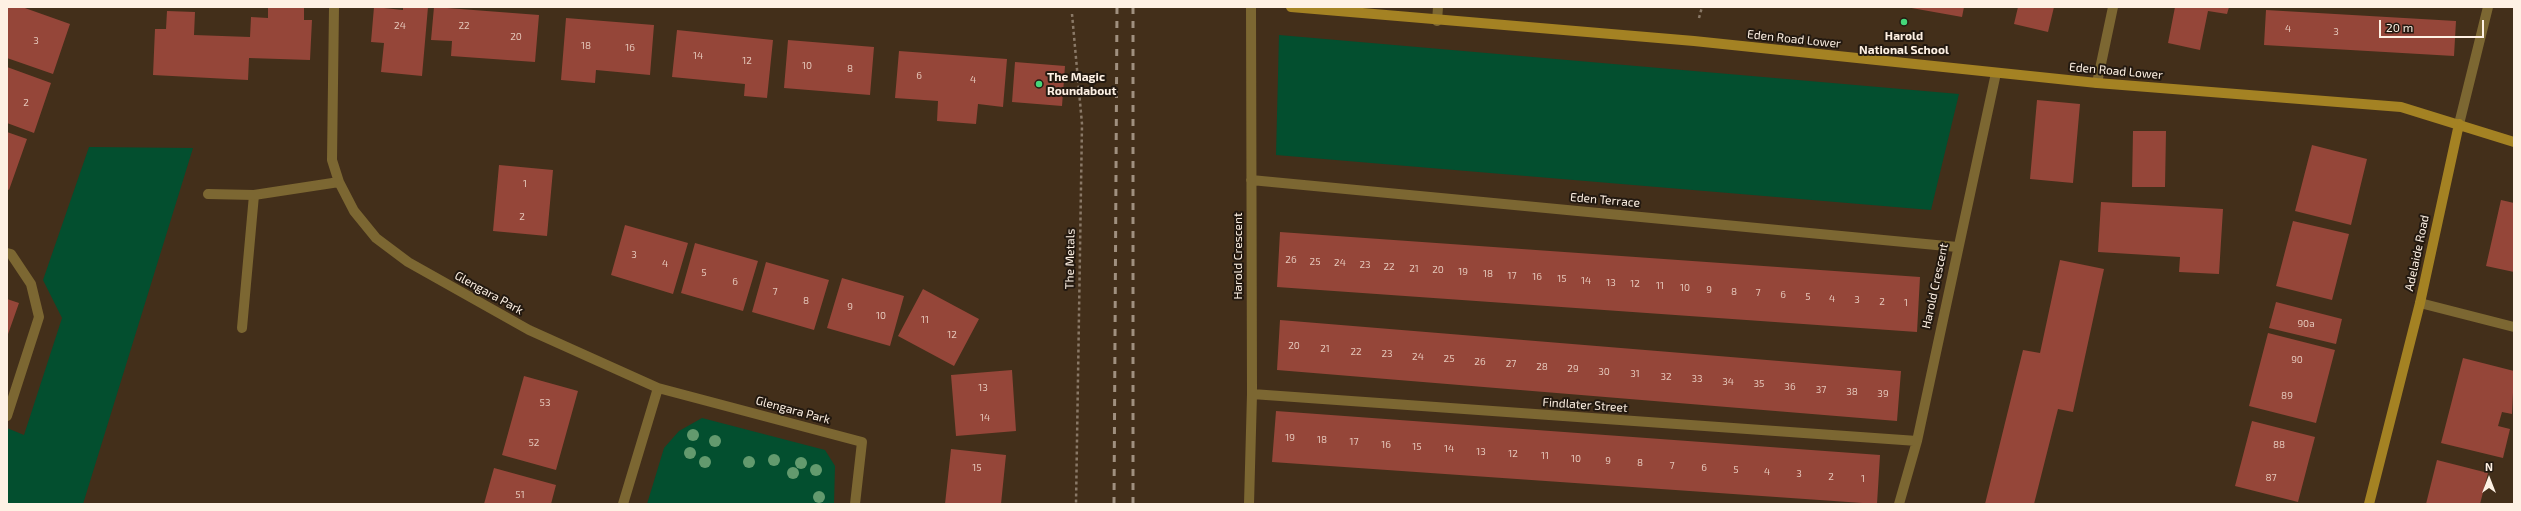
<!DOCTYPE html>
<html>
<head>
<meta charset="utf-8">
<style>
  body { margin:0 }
  #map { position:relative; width:2521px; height:511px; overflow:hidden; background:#432f1a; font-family:"Exo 2",sans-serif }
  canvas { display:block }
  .frame { position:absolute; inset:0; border:8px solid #fef1e4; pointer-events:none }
  .north { position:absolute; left:2469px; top:459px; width:40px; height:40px; -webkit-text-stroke:3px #231910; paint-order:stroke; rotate:0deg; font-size:11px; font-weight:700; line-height:16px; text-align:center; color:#fef1e4 }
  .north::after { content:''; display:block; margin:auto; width:14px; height:18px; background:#fef1e4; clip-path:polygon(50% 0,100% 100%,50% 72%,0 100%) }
  .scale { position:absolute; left:2379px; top:20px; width:105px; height:18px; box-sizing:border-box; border:2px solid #fef1e4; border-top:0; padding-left:5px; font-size:12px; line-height:14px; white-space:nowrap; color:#fef1e4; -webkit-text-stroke:3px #231910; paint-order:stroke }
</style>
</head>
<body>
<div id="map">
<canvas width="2521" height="511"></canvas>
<div class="frame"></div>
<div class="north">N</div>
<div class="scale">20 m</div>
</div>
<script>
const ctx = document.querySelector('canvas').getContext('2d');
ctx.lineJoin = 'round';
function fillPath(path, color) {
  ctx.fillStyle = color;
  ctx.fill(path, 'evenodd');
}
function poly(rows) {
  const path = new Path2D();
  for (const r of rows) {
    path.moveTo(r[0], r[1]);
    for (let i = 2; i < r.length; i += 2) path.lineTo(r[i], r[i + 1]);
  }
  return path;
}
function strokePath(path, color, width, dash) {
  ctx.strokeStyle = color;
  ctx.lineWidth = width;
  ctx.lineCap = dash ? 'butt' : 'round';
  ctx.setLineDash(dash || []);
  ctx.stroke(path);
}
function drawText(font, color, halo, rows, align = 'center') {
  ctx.font = font + ' "Exo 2",sans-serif';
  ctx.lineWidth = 4;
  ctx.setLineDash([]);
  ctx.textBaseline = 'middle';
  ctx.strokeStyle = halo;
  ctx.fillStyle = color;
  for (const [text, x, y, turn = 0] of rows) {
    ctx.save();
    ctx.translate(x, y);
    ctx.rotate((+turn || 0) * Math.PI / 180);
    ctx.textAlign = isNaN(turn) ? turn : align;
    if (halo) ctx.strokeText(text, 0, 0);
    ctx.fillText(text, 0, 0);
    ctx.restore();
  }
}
const green = poly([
  [1279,35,1959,94,1931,210,1276,155],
  [89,147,193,148,83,504,7,504,7,428,24,435,62,318,43,280],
  [702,418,825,450,835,466,834,504,647,504,664,448,679,431]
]);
const building = poly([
  [7,7,22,7,70,24,53,74,7,58],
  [268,7,304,7,304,20,312,20,310,60,249,58,248,80,153,75,155,29,166,29,167,11,195,12,194,35,250,37,251,17,268,18],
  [374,7,403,10,403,7,428,7,422,76,381,72,384,43,371,42],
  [434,7,539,15,535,62,451,56,452,41,431,40],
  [1906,7,1964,7,1962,17],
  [2018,7,2054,7,2048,32,2014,24],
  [2175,7,2229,7,2227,14,2208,11,2200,50,2168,43],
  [2266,10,2456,21,2454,56,2264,45],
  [566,18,654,25,650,75,596,70,595,83,561,80],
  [677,30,773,40,767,98,744,96,745,84,672,77],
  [788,40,874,47,870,95,784,88],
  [899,51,1007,59,1003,107,978,104,976,124,937,121,938,101,895,98],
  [1015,62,1065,66,1062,106,1012,102],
  [7,67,51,83,34,133,7,123],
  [2037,100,2080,104,2073,183,2030,179],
  [2133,131,2166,131,2165,187,2132,187],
  [7,132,27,139,9,190,7,189],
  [2312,145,2367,159,2351,225,2295,211],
  [499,165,553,170,547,236,493,231],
  [2501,200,2514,203,2514,272,2486,266],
  [2101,202,2223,209,2219,274,2179,272,2180,257,2098,252],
  [2293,221,2349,234,2332,300,2276,286],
  [625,225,688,243,673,294,611,275],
  [1280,232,1920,277,1917,332,1277,287],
  [695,243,758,261,743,311,681,293],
  [2060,260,2104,269,2073,412,2058,409,2034,504,1985,504,2023,350,2040,353],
  [766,262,829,280,814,330,752,312],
  [842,278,904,296,890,346,827,328],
  [923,289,979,319,954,366,898,336],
  [7,299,19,303,7,337],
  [2276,302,2342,319,2336,344,2269,328],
  [1280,320,1901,371,1897,421,1277,370],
  [2268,333,2335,350,2316,423,2249,406],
  [2463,358,2514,371,2512,414,2502,412,2498,426,2510,429,2503,458,2441,443],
  [1012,370,1016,431,956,436,951,375],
  [524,376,578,391,556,470,502,455],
  [1276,411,1880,455,1877,504,1272,462],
  [2252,421,2315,437,2298,502,2235,486],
  [951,449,1006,455,1001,504,945,504],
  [2437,460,2488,473,2480,504,2426,504],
  [494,468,556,485,551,504,484,504]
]);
const path = poly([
  [1072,14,1082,124,1076,504],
  [1699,18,1702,7]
]);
const lane = poly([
  [242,328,254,195]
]);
const street = poly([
  [334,7,332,160,339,182,354,211,376,238,408,262,529,330,658,388,862,442,855,504],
  [1437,21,1438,7],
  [2097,83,2113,7],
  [2459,124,2488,7],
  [1251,180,1957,247],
  [208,194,254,195,339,182],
  [7,253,11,254,31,284,39,317,7,416],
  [2420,303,2514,327],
  [1252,394,1917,441],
  [623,504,658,388],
  [1249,504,1252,394,1251,7],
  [1899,504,1917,441,1996,73]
]);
const secondary = poly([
  [1291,7,1694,41,2097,83,2401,107,2514,142],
  [2369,504,2420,303,2459,124]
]);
const rail = poly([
  [1114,504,1117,7],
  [1133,504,1133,7]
]);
const trees = [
  [693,435],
  [715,441],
  [690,453],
  [774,460],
  [705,462],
  [749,462],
  [801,463],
  [816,470],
  [793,473],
  [819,497]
];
const markers = [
  [1904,22,4,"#45d77a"],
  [1039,84,4,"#45d77a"]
];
const numberNames = [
  ["24",400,26],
  ["22",464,26],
  ["4",2288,29],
  ["3",2336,32],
  ["20",516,37],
  ["3",36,41],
  ["18",586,46],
  ["16",630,48],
  ["14",698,56],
  ["12",747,61],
  ["10",807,66],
  ["8",850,69],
  ["6",919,76],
  ["4",973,80],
  ["2",26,103],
  ["1",525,184],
  ["2",522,217],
  ["3",634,255],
  ["26",1291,260],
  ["25",1315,262],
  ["24",1340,263],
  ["4",665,264],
  ["23",1365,265],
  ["22",1389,267],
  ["21",1414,269],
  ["20",1438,270],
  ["19",1463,272],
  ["5",704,273],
  ["18",1488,274],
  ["17",1512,276],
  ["16",1537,277],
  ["15",1562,279],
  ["14",1586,281],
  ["6",735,282],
  ["13",1611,283],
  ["12",1635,284],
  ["11",1660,286],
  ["10",1685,288],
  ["9",1709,290],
  ["7",775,292],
  ["8",1734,292],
  ["7",1758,293],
  ["6",1783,295],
  ["5",1808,297],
  ["4",1832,299],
  ["3",1857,300],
  ["8",806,301],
  ["2",1882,302],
  ["1",1906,303],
  ["9",850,307],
  ["10",881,316],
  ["11",925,320],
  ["90a",2306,324],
  ["12",952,335],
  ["20",1294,346],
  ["21",1325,349],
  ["22",1356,352],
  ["23",1387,354],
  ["24",1418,357],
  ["25",1449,359],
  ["90",2297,360],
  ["26",1480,362],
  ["27",1511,364],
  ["28",1542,367],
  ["29",1573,369],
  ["30",1604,372],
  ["31",1635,374],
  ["32",1666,377],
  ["33",1697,379],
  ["34",1728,382],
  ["35",1759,384],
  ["36",1790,387],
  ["13",983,388],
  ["37",1821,390],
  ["38",1852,392],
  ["39",1883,394],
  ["89",2287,396],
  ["53",545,403],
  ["14",985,418],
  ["19",1290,438],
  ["18",1322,440],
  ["17",1354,442],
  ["52",534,443],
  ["16",1386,445],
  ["88",2279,445],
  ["15",1417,447],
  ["14",1449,449],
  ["13",1481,452],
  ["12",1513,454],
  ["11",1545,456],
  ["10",1576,459],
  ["9",1608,461],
  ["8",1640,463],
  ["7",1672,466],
  ["15",977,468],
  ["6",1704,468],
  ["5",1736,470],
  ["4",1767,472],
  ["3",1799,474],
  ["2",1831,477],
  ["87",2271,478],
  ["1",1863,479],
  ["51",520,495]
];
const poiNames = [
  ["Harold",1904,36],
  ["National School",1904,50],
  ["The Magic",1047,77,"left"],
  ["Roundabout",1047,91,"left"]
];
const streetNames = [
  ["Eden Road Lower",1794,39,6],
  ["Eden Road Lower",2116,71,5],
  ["Eden Terrace",1605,200,5],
  ["Adelaide Road",2417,253,-78],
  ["Harold Crescent",1238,256,-90],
  ["The Metals",1070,259,-89],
  ["Harold Crescent",1935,286,-78],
  ["Glengara Park",489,293,29],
  ["Findlater Street",1585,405,4],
  ["Glengara Park",793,410,15]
];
fillPath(green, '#034f2f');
fillPath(building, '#954639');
strokePath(path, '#8a7967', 2.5, [3, 3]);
strokePath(lane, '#7c6732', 10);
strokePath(street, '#7c6732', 10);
strokePath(secondary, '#a48223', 10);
strokePath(rail, '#a0907f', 3, [7, 7]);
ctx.fillStyle = '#639a6e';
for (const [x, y] of trees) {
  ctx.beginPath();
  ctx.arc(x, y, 6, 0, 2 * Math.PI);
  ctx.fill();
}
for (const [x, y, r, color] of markers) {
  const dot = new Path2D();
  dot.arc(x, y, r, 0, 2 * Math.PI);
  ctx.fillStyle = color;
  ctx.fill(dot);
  strokePath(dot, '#231910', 1.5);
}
drawText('10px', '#e4c6b9', null, numberNames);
drawText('bold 12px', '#fef1e4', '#231910', poiNames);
drawText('12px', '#fef1e4', '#231910', streetNames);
</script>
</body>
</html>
